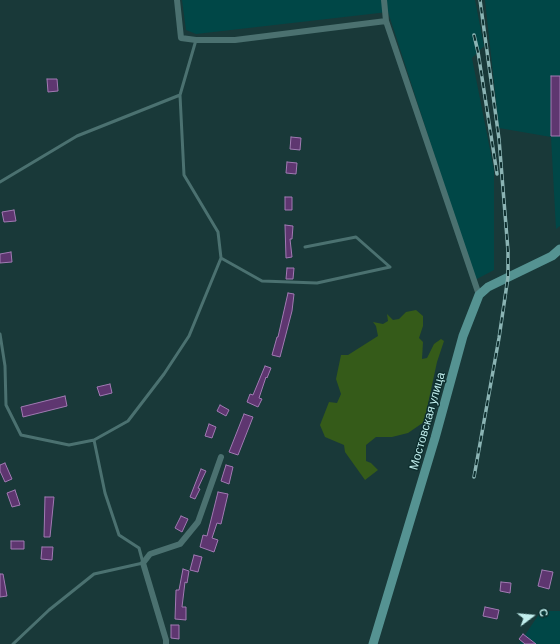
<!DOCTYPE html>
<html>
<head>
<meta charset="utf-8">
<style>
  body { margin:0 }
  #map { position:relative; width:560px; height:644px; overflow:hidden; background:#193939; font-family:Barlow,sans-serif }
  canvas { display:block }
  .north { position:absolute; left:512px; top:596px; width:40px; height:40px; -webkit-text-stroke:3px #0e2f2f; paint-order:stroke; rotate:74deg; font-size:11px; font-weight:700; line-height:16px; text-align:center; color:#c1eeed }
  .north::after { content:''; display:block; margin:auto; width:14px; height:18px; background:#c1eeed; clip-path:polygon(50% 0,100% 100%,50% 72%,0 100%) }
</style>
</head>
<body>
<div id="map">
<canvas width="560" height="644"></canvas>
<div class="north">С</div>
</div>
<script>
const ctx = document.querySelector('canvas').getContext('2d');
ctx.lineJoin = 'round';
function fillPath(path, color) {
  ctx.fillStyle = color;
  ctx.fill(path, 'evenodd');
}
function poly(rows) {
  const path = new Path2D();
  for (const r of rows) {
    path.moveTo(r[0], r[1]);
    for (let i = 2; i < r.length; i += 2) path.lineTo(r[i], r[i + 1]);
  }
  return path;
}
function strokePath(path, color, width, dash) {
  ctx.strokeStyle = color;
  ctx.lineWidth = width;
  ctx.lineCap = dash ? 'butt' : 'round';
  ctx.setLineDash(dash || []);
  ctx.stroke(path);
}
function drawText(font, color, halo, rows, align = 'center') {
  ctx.font = font + ' Barlow,sans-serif';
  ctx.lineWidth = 3;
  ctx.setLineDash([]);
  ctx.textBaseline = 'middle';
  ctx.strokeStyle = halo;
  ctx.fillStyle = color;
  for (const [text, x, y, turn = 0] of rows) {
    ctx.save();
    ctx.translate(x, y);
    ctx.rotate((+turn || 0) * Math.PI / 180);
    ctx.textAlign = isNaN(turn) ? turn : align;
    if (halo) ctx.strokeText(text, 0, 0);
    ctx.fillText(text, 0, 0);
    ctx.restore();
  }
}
const built = poly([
  [182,0,475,0,484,46,472,58,494,170,494,270,475,280,388,12,196,34,186,30],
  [485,0,560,0,560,226,556,229,551,137,499,128],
  [541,611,560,611,560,644,519,644]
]);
const water = poly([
  [416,310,423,316,423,326,419,338,423,342,422,359,427,358,434,344,441,339,444,341,437,362,424,422,408,433,392,437,376,437,366,445,366,461,371,463,378,470,365,480,345,452,344,445,325,437,320,425,329,402,337,403,341,394,336,379,341,355,348,355,378,336,376,326,373,322,383,324,388,321,387,314,393,320,399,319,406,312]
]);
const building = poly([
  [551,76,560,76,560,136,551,136,551,76],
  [47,79,57,79,58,91,48,92,47,79],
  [291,137,301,138,300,150,290,149,291,137],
  [287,162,297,163,296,174,286,173,287,162],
  [285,197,292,197,292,210,285,210,285,197],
  [14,210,16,221,4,222,2,212,14,210],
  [285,225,293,226,292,239,290,239,292,257,286,258,285,225],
  [11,252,12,262,0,263,0,254,11,252],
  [287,268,294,268,293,279,286,279,287,268],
  [288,293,294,294,292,311,280,357,272,355,277,337,278,337,288,293],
  [265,366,271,368,267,378,266,377,259,398,262,399,258,407,247,402,250,394,253,395,265,366],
  [110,384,112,393,100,396,97,387,110,384],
  [65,396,67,406,23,417,21,407,65,396],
  [220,405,229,410,226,416,217,411,220,405],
  [244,414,253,417,238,455,229,452,244,414],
  [209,424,216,427,212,438,205,436,209,424],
  [5,463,12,479,5,482,0,471,0,465,5,463],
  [226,465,233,467,229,484,221,481,226,465],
  [201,469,206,471,198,488,200,489,195,499,190,497,201,469],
  [15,490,20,505,12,507,7,493,15,490],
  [218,492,228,494,221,524,217,523,212,538,218,540,214,552,200,547,203,535,207,536,218,492],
  [45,497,54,497,50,537,44,537,45,497],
  [181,516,188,519,182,532,175,528,181,516],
  [11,541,24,541,24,549,11,549,11,541],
  [42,547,53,547,52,560,41,559,42,547],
  [194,555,202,557,198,572,190,570,194,555],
  [183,569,189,571,187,583,185,582,182,607,186,607,186,620,175,619,176,590,179,590,183,569],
  [542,570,553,572,549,589,538,586,542,570],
  [0,574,3,574,7,596,0,597,0,574],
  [501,582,511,583,510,593,500,591,501,582],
  [485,607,499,610,497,619,483,616,485,607],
  [171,625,179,625,179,639,171,638,171,625],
  [523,634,536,644,525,644,519,639,523,634]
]);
const lane = poly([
  [0,182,77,136,180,95,196,40],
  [305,247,356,237,390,267],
  [221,258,262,281,317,283,390,267],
  [0,334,5,366,6,405,21,435,69,445,94,440,128,421,164,374,189,336,221,258,218,232,184,175,180,95],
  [13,644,49,610,94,574,143,563,139,548,119,535,105,493,94,440]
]);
const street = poly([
  [177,0,181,38,196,40,235,40,386,21,479,295],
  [384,0,386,21],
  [166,644,166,640,143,563,150,554,180,544,198,522,221,457]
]);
const secondary = poly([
  [373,644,435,438,463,336,479,295,488,287,552,256,560,249]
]);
const rail = poly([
  [474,35,478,52,497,174],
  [474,477,499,338,508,277,508,251,499,139,480,0]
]);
const streetNames = [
  ["Мостовская улица",427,421,-74]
];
fillPath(built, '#004747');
fillPath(water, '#355b19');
fillPath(building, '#5e3670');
strokePath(building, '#a17ab3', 1);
strokePath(lane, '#4b7170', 3);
strokePath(street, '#4b7170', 6);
strokePath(secondary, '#559392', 9);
strokePath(rail, '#8bb4b4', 3.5);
strokePath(rail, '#0e2f2f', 2, [6]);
drawText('12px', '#c1eeed', '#0e2f2f', streetNames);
</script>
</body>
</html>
